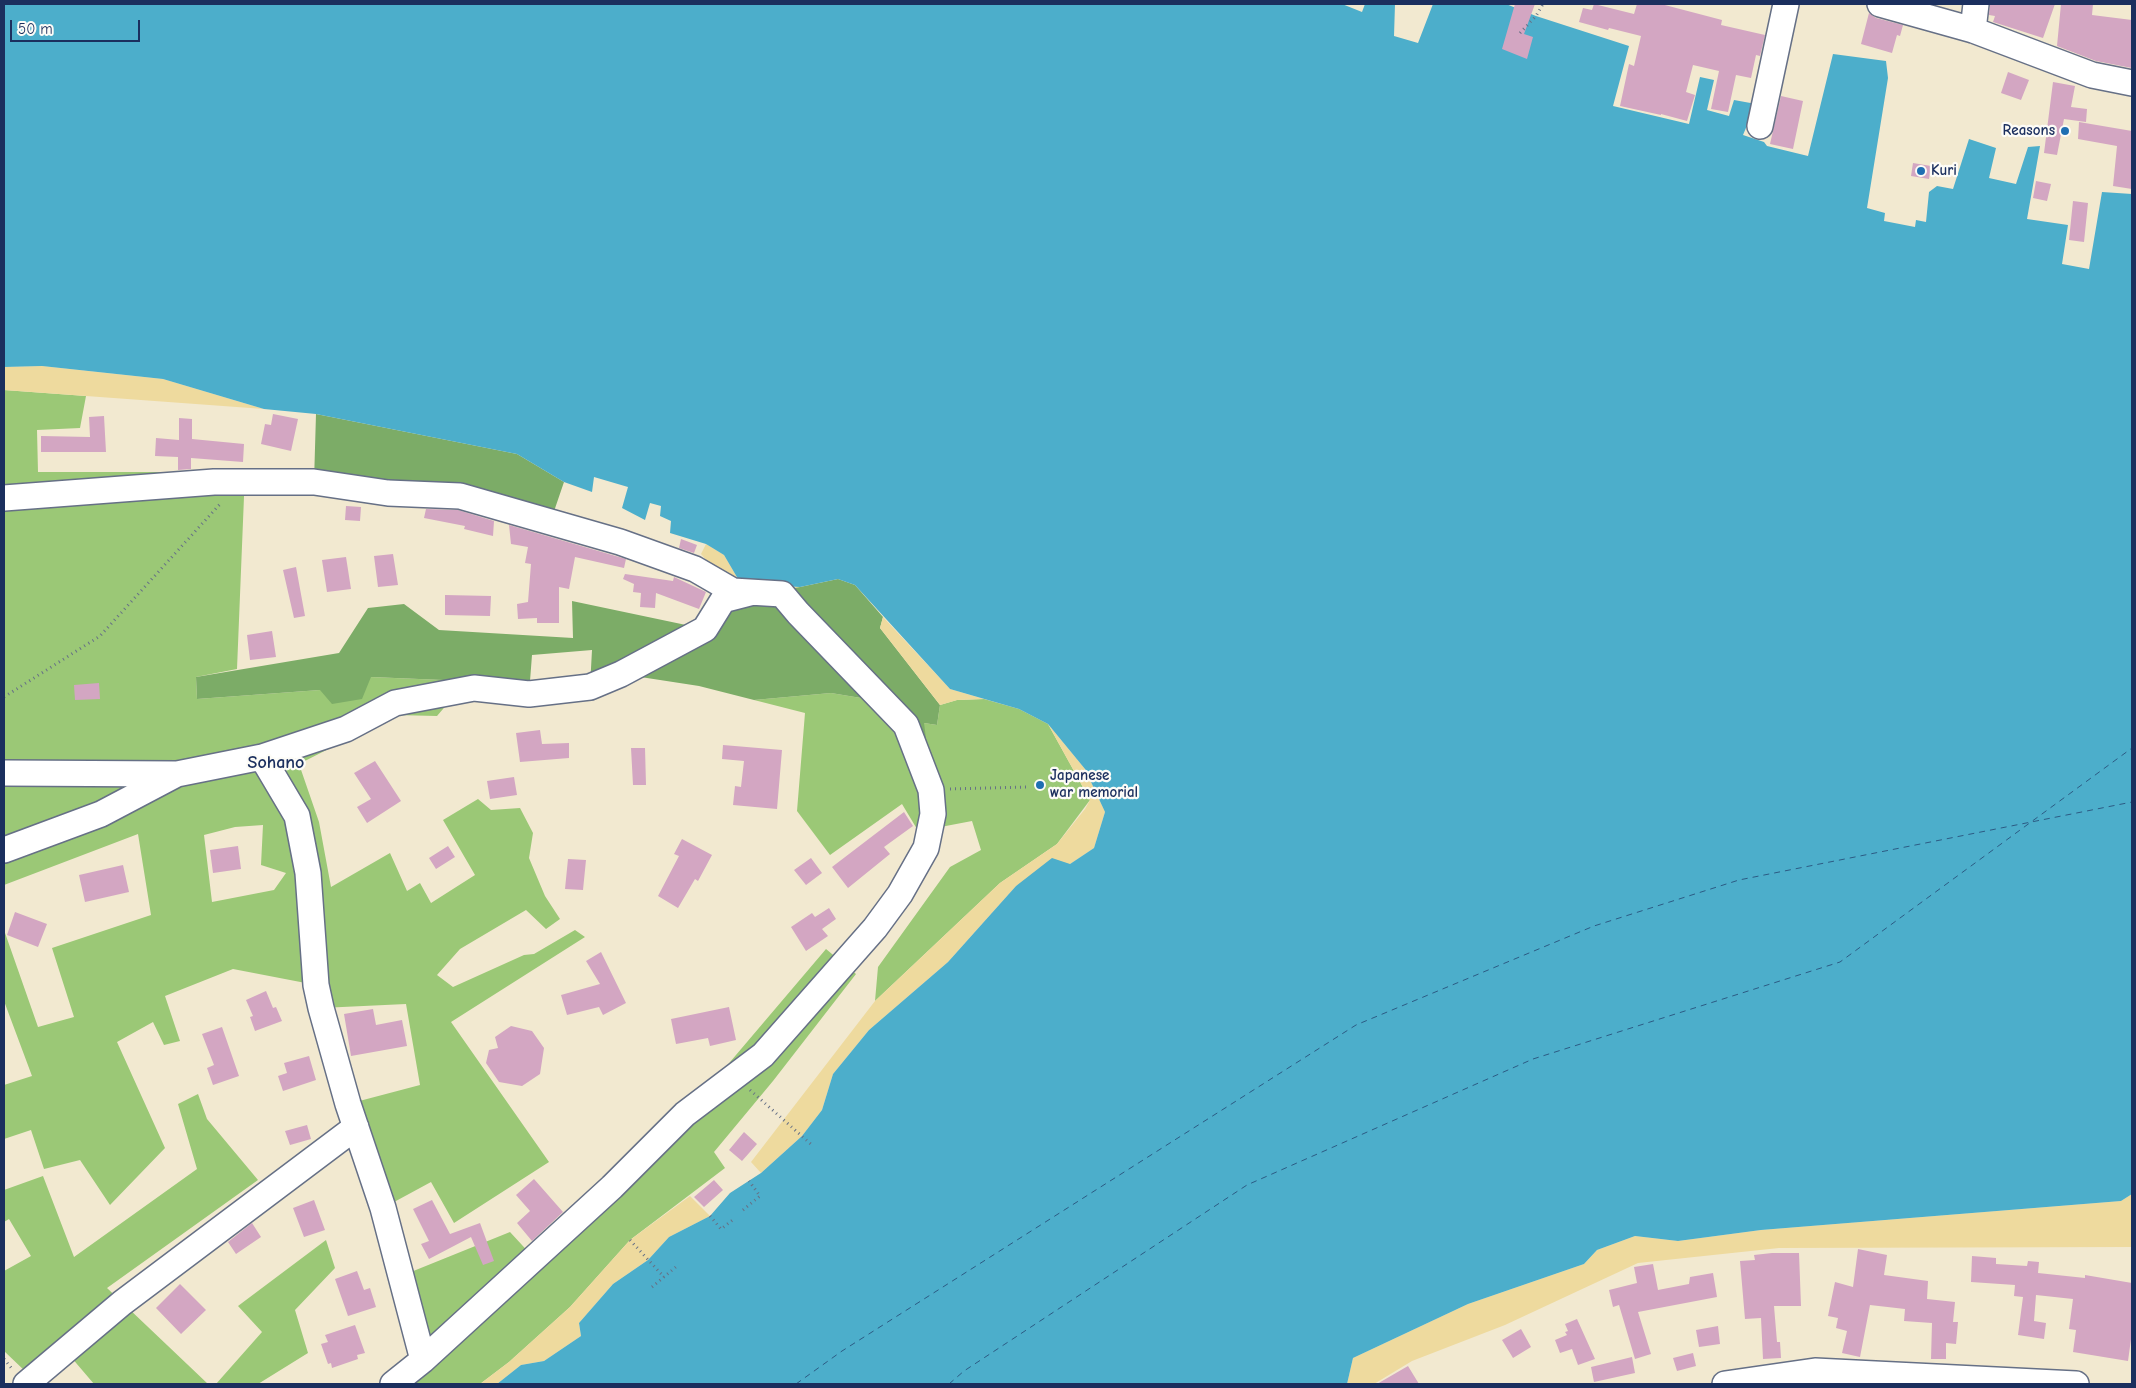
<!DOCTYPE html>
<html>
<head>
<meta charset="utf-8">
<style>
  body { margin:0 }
  #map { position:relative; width:2136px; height:1388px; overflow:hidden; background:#f2e9d0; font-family:"Comic Neue",sans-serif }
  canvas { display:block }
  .frame { position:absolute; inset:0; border:5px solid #1b2f5e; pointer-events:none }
  .scale { position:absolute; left:10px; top:20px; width:130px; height:22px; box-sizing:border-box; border:2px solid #1b2f5e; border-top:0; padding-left:6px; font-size:15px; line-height:18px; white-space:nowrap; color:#1b2f5e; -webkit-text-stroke:4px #fdfcf7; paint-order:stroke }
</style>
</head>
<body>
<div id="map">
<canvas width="2136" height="1388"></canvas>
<div class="frame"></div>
<div class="scale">50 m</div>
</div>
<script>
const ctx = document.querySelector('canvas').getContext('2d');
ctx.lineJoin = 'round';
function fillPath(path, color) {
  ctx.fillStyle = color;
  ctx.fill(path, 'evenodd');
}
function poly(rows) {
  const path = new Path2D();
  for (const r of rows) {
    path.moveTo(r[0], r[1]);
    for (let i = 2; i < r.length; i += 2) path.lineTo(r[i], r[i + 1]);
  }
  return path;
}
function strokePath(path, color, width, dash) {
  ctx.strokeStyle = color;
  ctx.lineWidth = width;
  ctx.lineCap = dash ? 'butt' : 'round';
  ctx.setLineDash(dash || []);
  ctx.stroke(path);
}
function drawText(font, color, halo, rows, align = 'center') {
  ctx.font = font + ' "Comic Neue",sans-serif';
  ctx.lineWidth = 4.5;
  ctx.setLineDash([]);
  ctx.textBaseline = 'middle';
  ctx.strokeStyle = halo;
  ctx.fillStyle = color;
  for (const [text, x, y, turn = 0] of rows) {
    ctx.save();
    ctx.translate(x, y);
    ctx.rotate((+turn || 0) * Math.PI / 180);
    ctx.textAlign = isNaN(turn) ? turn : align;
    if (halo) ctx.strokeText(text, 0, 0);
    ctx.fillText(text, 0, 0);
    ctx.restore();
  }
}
const green = poly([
  [4,390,86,396,80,428,37,430,38,472,245,472,237,669,196,677,197,699,320,690,370,677,467,681,437,716,395,715,299,764,319,822,331,887,390,853,407,891,420,883,431,903,475,875,443,820,478,799,491,810,520,808,533,833,529,858,545,896,560,919,546,929,526,910,460,949,437,975,453,987,524,955,534,954,575,930,585,937,451,1022,549,1162,454,1223,431,1182,383,1208,348,1104,420,1085,406,1004,321,1008,316,985,233,969,165,996,180,1041,164,1045,153,1022,117,1042,165,1148,110,1205,80,1160,44,1169,31,1130,4,1139,4,1085,32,1076,4,1001,4,930,38,1027,74,1017,52,948,151,915,138,834,4,885],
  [263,825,261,865,286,873,274,890,212,902,204,835,235,827],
  [831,693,861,698,893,731,906,755,924,723,937,725,940,705,957,700,984,699,1019,709,1048,724,1090,800,1057,844,1000,883,875,1001,878,967,950,867,981,850,972,821,930,829,920,834,902,804,830,855,797,811,805,713,754,700],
  [826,949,856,974,773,1081,714,1152,725,1168,630,1240,570,1307,509,1362,480,1384,393,1384,423,1360,401,1276,510,1232,534,1258,685,1115],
  [198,1094,207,1119,258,1180,107,1288,208,1384,94,1384,59,1343,26,1372,4,1351,4,1271,31,1256,9,1219,4,1222,4,1190,43,1176,74,1257,197,1169,178,1104],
  [326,1240,335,1268,295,1310,308,1353,258,1384,216,1384,262,1332,238,1306]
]);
const forest = poly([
  [316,414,517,454,564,482,550,523,314,482],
  [838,579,855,585,883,617,880,628,940,705,937,725,924,723,927,746,906,756,893,731,861,698,831,693,754,700,699,686,621,674,590,687,592,650,532,655,529,694,467,681,371,677,362,699,332,704,320,690,197,699,196,677,339,653,368,608,404,604,439,630,573,638,572,601,705,629,758,592,800,587]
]);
const sand = poly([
  [42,366,163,379,264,409,4,390,4,367],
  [706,544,724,555,741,584,800,587,758,592,733,591,701,554],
  [883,617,950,689,984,699,957,700,940,705,880,628],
  [1048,724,1085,769,1105,812,1094,848,1070,864,1016,886,948,962,869,1030,833,1074,822,1110,802,1136,761,1173,751,1162,875,1001,1000,883,1057,844,1085,809,1090,800],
  [2132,1194,2132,1247,1779,1248,1638,1263,1505,1325,1412,1361,1374,1384,1347,1384,1353,1358,1468,1304,1584,1264,1597,1250,1635,1236,1678,1241,1761,1230,2121,1201],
  [690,1196,710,1216,669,1237,648,1260,613,1284,579,1323,581,1336,544,1361,521,1365,497,1384,480,1384,509,1362,570,1307,630,1240]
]);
const water = poly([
  [4,4,1342,4,1362,12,1365,4,1395,4,1394,36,1418,43,1433,4,1506,4,1536,16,1629,46,1613,106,1689,124,1700,77,1714,80,1707,110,1729,116,1734,100,1756,104,1743,135,1764,142,1767,146,1808,156,1833,54,1886,61,1888,78,1867,208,1885,213,1884,221,1915,227,1916,220,1926,222,1929,192,1937,186,1953,189,1969,139,1996,148,1989,178,2016,184,2028,147,2040,146,2027,219,2068,225,2062,264,2089,269,2102,192,2132,194,2132,1194,2121,1201,1761,1230,1678,1241,1635,1236,1597,1250,1584,1264,1468,1304,1353,1358,1347,1384,497,1384,521,1365,544,1361,581,1336,579,1323,613,1284,648,1260,669,1237,710,1216,730,1193,761,1173,802,1136,822,1110,833,1074,869,1030,948,962,1016,886,1052,858,1070,864,1094,848,1105,812,1085,769,1048,724,1019,709,950,689,855,585,838,579,800,587,741,584,724,555,706,544,670,533,671,521,660,516,661,506,650,503,645,520,622,508,628,487,594,477,592,492,564,482,517,454,316,414,264,409,163,379,42,366,4,367]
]);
const ferry = poly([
  [796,1384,842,1351,1356,1025,1594,926,1739,880,2132,802],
  [949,1384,964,1371,1247,1185,1533,1059,1840,962,2132,748]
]);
const building = poly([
  [1515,4,1535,4,1524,34,1533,37,1527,59,1502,49],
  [1594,4,1634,14,1637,4,1661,4,1722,20,1721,25,1765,35,1760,56,1756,55,1751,78,1736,75,1728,112,1711,109,1719,71,1693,65,1686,92,1695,95,1687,121,1661,114,1661,115,1620,106,1629,64,1634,66,1641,36,1609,28,1608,30,1579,22,1583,8,1592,10],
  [1990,4,2055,4,2043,38,1993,22,1995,16,1989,15],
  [2061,4,2093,4,2092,15,2132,20,2132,68,2096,61,2057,46],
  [1869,13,1876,18,1903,25,1900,36,1897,35,1892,53,1861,44],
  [2008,72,2029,80,2021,100,2001,93],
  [2053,82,2075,86,2071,107,2087,109,2086,122,2064,119,2057,155,2044,153],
  [1781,96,1803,101,1793,149,1770,144],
  [2079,122,2132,131,2132,189,2113,186,2117,146,2078,139],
  [1913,163,1931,166,1929,179,1911,176],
  [2036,181,2051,184,2047,201,2033,198],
  [2073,201,2088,203,2084,242,2069,240],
  [273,414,298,419,291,451,261,444,265,424,271,425],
  [104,416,106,452,41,452,41,436,90,437,89,417],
  [179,418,192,419,192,439,244,444,243,462,191,458,191,469,178,470,178,457,155,456,156,438,179,440],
  [346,506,361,507,360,521,345,520],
  [426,509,458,510,494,521,493,536,464,529,465,526,424,518],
  [509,525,626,559,624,568,575,557,569,589,559,587,559,623,537,623,537,618,518,619,517,604,528,602,531,564,525,563,528,547,511,544],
  [681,539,697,545,694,553,679,548],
  [393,554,398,585,378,587,374,556],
  [346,557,351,589,327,592,322,560],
  [296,567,305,616,294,618,283,570],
  [625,574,673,581,674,577,706,592,699,609,656,593,655,608,640,607,641,593,633,592,634,584,623,579],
  [445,595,491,596,490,616,445,615],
  [272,631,276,657,250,660,247,635],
  [99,683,100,699,75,700,74,685],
  [540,730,542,744,569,743,569,758,520,762,516,733],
  [723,745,782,750,777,809,733,805,735,786,741,787,744,761,722,759],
  [631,748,645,748,646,785,633,785],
  [375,761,401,801,367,823,357,807,371,799,354,773],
  [514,777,517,795,490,799,487,781],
  [904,812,913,826,884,847,890,854,848,888,832,867],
  [682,839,712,855,698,881,695,879,678,908,658,896,679,856,674,854],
  [238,846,241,869,213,873,210,850],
  [448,846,455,857,436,869,429,858],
  [811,858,822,873,806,885,794,870],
  [568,859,586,860,583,890,565,889],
  [123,865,129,892,85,902,79,875],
  [829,908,836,919,822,929,828,936,806,951,791,927,812,913,815,917],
  [15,912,47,924,38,947,7,935],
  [601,952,626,1003,603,1015,599,1007,567,1015,561,995,600,984,586,961],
  [266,991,273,1008,276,1007,282,1021,255,1031,250,1017,253,1016,246,1000],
  [729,1007,736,1040,710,1046,708,1038,676,1044,671,1019],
  [373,1009,376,1025,402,1020,407,1046,351,1056,344,1014],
  [511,1026,532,1031,544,1048,540,1074,522,1086,499,1082,486,1063,489,1050,498,1048,495,1037],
  [222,1027,239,1076,213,1085,207,1068,214,1065,202,1034],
  [309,1056,316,1080,283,1091,278,1076,287,1073,284,1063],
  [307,1125,311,1139,290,1145,285,1131],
  [744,1132,757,1144,742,1161,729,1150],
  [534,1179,563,1212,532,1241,517,1223,530,1211,516,1195],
  [714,1180,723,1190,704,1207,694,1197],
  [314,1200,325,1230,304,1237,293,1208],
  [432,1200,450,1234,480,1223,494,1261,483,1265,471,1237,429,1259,421,1244,429,1241,413,1209],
  [252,1223,261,1237,236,1254,228,1242],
  [1858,1249,1887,1255,1884,1275,1928,1281,1927,1299,1955,1302,1953,1322,1958,1322,1956,1344,1946,1343,1946,1359,1931,1359,1932,1323,1904,1321,1905,1309,1870,1305,1860,1357,1842,1353,1847,1331,1836,1328,1838,1318,1828,1316,1835,1282,1853,1287],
  [1772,1253,1799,1253,1801,1306,1774,1306,1777,1342,1780,1342,1781,1358,1763,1359,1761,1318,1745,1319,1740,1261,1755,1260,1754,1255],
  [1972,1256,1996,1258,1996,1264,2027,1266,2028,1261,2039,1262,2038,1273,2085,1278,2085,1275,2132,1283,2132,1332,2128,1361,2073,1352,2076,1330,2069,1329,2073,1299,2036,1295,2034,1321,2046,1323,2044,1339,2018,1335,2023,1297,2014,1296,2015,1285,1971,1282],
  [1653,1264,1658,1290,1689,1284,1690,1277,1713,1273,1717,1297,1638,1312,1651,1354,1635,1359,1619,1305,1613,1307,1609,1290,1637,1283,1634,1267],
  [357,1271,364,1290,370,1288,376,1307,348,1316,335,1279],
  [180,1284,206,1310,181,1334,156,1308],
  [1577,1319,1595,1359,1578,1365,1572,1349,1560,1353,1555,1340,1567,1335,1565,1332,1568,1331,1565,1324],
  [355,1325,365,1353,357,1355,358,1359,332,1368,331,1363,328,1364,321,1344,328,1342,325,1335],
  [1718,1326,1720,1344,1699,1347,1696,1330],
  [1521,1329,1531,1347,1513,1358,1502,1340],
  [1693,1353,1696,1366,1677,1371,1673,1358],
  [1632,1357,1635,1373,1594,1382,1591,1367],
  [1408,1366,1419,1384,1377,1384]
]);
const path = poly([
  [1520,33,1536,16,1543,4],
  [4,697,100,636,221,503],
  [950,789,1026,787],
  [750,1090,813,1146],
  [743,1210,760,1196,749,1181],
  [710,1216,721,1229,734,1219],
  [630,1240,664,1277],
  [652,1287,677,1266],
  [4,1359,13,1370]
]);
const minor = poly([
  [1880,4,1973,30,2092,75,2132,83],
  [1973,30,1976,4],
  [1760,126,1786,4],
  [4,498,214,482,314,482,388,493,460,496,620,542,695,569,733,591,782,594,798,613,906,725,931,790,933,814,926,848,900,894,875,928,763,1055,685,1114,612,1187,423,1360,393,1384],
  [262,757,297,816,308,873,316,985,321,1008,348,1104,383,1208,423,1360],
  [4,773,177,774,262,757,346,729,395,703,474,688,529,694,590,687,621,674,705,629,723,600,750,593],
  [4,850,101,814,175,775],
  [26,1384,122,1303,356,1127],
  [1725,1384,1815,1371,2076,1384]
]);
const markers = [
  [2065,131,5,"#1f6fb2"],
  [1921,171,5,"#1f6fb2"],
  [1040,785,5,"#1f6fb2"]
];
const poiNames = [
  ["Reasons",2055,131,"right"],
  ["Kuri",1931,171],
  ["Japanese",1050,776],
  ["war memorial",1050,793]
];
const quarterNames = [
  ["Sohano",276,763]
];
fillPath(green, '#9bc876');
fillPath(forest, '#7cac67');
fillPath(sand, '#eeda9e');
fillPath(water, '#4caecb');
strokePath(ferry, '#2c5b84', 1, [6, 5]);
fillPath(building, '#d3a6c2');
strokePath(minor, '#667086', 28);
strokePath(path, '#667086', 3, [1, 4]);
strokePath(minor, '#fff', 25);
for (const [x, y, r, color] of markers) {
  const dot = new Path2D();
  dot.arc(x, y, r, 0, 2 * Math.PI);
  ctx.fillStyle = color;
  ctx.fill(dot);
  strokePath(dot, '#fdfcf7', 2);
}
drawText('bold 15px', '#1b2f5e', '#fdfcf7', poiNames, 'left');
drawText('bold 18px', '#1b2f5e', '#fdfcf7', quarterNames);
</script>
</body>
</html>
